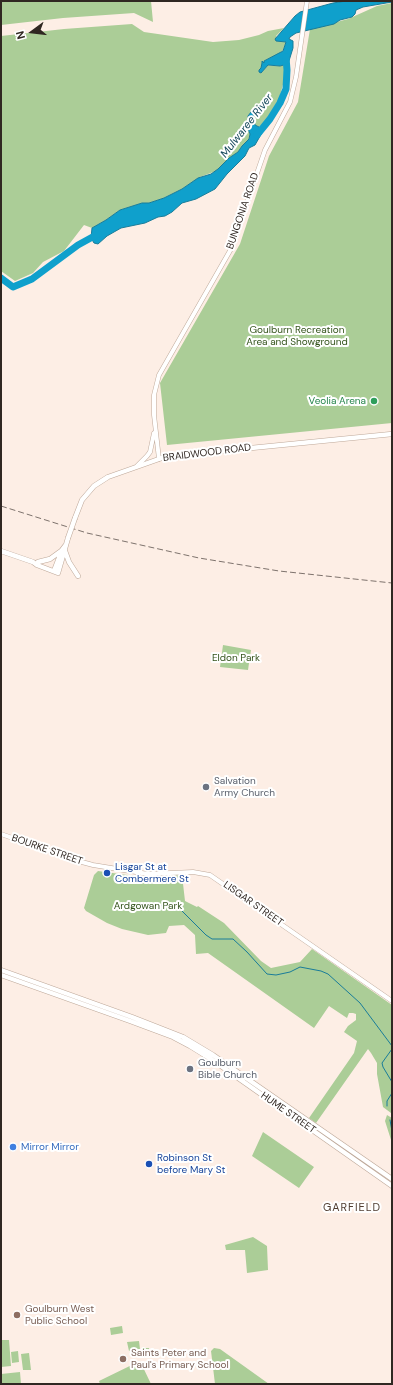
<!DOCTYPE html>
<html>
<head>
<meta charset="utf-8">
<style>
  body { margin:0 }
  #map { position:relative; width:393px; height:1385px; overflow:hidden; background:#fdeee5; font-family:"DM Sans",sans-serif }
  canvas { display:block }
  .frame { position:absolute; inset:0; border:2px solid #302722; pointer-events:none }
  .north { position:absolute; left:12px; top:12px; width:40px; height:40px; -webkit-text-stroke:3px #fff; paint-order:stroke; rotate:255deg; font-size:11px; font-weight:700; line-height:16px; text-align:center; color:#302722 }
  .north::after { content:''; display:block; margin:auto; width:14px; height:18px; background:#302722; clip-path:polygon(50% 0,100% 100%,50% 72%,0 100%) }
</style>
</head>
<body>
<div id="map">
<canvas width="393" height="1385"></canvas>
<div class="frame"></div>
<div class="north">N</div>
</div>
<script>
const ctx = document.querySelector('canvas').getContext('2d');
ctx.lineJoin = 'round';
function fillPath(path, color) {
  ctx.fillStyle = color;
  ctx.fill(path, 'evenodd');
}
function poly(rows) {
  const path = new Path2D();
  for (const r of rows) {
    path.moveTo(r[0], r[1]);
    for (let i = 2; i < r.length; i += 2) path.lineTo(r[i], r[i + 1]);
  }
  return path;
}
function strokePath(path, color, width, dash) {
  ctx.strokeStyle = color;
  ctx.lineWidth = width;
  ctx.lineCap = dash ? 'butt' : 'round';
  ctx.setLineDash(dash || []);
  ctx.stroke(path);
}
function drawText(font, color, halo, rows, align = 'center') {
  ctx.font = font + ' "DM Sans",sans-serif';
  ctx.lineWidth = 4;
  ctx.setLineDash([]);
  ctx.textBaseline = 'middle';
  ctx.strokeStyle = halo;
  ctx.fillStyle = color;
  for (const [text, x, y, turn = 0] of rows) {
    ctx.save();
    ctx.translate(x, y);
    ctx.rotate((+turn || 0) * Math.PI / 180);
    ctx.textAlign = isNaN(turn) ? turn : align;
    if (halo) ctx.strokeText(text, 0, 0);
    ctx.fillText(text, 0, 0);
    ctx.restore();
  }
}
const green = poly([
  [1,1,151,1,153,22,134,13,63,18,1,25],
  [392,3,392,423,167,445,160,383,240,244,269,156,298,102,310,29,348,19,377,6],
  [132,24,144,32,213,42,239,40,259,35,268,31,284,28,276,36,280,41,286,42,283,50,280,53,264,61,265,63,262,61,262,67,259,70,261,73,268,65,272,66,284,66,285,77,278,103,268,119,259,127,255,125,253,114,251,112,249,114,248,116,249,126,248,129,250,134,249,139,242,146,238,152,229,158,216,171,200,177,182,189,164,198,149,203,142,203,120,210,106,220,92,228,84,225,64,251,43,262,33,273,15,281,1,271,1,36,64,29],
  [223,645,251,650,248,670,220,667],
  [98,871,149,878,182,875,185,901,197,907,198,906,224,923,261,961,271,968,300,962,312,949,392,1005,391,1113,383,1107,377,1074,377,1063,371,1053,368,1049,316,1123,309,1118,354,1053,357,1041,344,1032,348,1026,356,1020,356,1014,353,1013,349,1013,347,1018,329,1006,314,1028,208,953,196,954,195,935,184,925,169,926,166,933,148,935,122,929,107,923,86,911,84,908,94,875],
  [387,1115,392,1118,392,1143,385,1121],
  [263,1132,314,1167,299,1188,252,1156],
  [253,1237,267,1246,268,1270,247,1273,245,1250,226,1250,225,1245],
  [122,1326,123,1333,111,1335,110,1328],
  [1,1340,9,1340,11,1366,1,1367],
  [139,1341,140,1349,129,1351,127,1342],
  [143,1348,149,1348,149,1358,143,1358],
  [214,1348,220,1349,269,1384,215,1384,211,1351],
  [18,1351,19,1362,12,1363,11,1352],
  [29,1353,31,1370,23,1370,21,1354],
  [140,1361,151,1384,100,1384,99,1381],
  [20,1372,21,1384,1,1384,1,1374]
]);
const water = poly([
  [346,1,392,2,363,7,356,10,355,14,352,17,340,20,334,24,296,33,290,37,289,39,293,41,293,48,288,64,280,66,268,65,261,73,259,72,259,70,261,68,262,63,262,61,264,63,264,61,283,51,286,42,276,41,275,39,295,16,300,12,333,3,346,1],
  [251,112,253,114,255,125,263,129,263,131,255,145,249,148,245,156,227,174,215,189,196,199,182,203,172,212,165,216,158,217,145,223,121,228,107,236,98,244,94,243,91,238,92,228,106,220,120,210,142,203,149,203,164,198,182,189,198,178,211,174,218,169,229,158,238,152,242,146,249,139,250,134,248,129,249,126,248,116,251,112]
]);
const stream = poly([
  [155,906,174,905,178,907,206,935,212,939,233,939,247,952,267,974,276,975,290,972,300,967,321,971,328,974,360,1003,392,1046],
  [392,1049,382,1063,383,1067,392,1082],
  [387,1106,387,1101,392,1093],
  [390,1120,392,1131]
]);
const river = poly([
  [257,135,270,119,280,103,286,89,287,70,286,57],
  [1,278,13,287,32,279,78,245,98,234]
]);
const secondary = poly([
  [159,459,154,415,154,395,159,375,231,249,265,150,290,102,296,77,307,1],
  [137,466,147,456,150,452,154,433],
  [1,834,78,861,93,865,148,874,193,872,210,875,392,1001]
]);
const primary = poly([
  [75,518,82,500,94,486,108,477,159,459,167,456,231,450,392,434],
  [1,551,33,562,37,565,58,573,68,538],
  [65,551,69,562,78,576],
  [38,562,50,559,61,551],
  [54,571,62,550,65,546],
  [1,970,132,1017,183,1037,213,1055,392,1179],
  [1,975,130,1021,173,1037,190,1046,211,1059,392,1186]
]);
const rail = poly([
  [1,506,87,533,199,558,279,571,392,583]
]);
const primaryBridge = poly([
  [68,538,75,518]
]);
const markers = [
  [374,401,4,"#2e9e5b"],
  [206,787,4,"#6b7280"],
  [107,873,4,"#1a4fb4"],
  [190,1069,4,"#6b7280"],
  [13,1147,4,"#3f7fe0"],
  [149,1164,4,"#1a4fb4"],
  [17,1315,4,"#8d6e63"],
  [123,1359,4,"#8d6e63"]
];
const streetNames = [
  ["BUNGONIA ROAD",243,211,-71],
  ["BRAIDWOOD ROAD",207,453,-7],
  ["BOURKE STREET",47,850,19],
  ["LISGAR STREET",253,904,35],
  ["HUME STREET",288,1113,35]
];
const parkNames = [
  ["Goulburn Recreation",297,330],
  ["Area and Showground",297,342],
  ["Eldon Park",236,658],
  ["Ardgowan Park",148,906]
];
const leisureNames = [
  ["Veolia Arena",366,401]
];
const worshipNames = [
  ["Salvation",214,781],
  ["Army Church",214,793],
  ["Goulburn",198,1063],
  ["Bible Church",198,1075]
];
const transitNames = [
  ["Lisgar St at",115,867],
  ["Combermere St",115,879],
  ["Robinson St",157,1158],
  ["before Mary St",157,1170]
];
const shopNames = [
  ["Mirror Mirror",21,1147]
];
const educationNames = [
  ["Goulburn West",25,1309],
  ["Public School",25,1321],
  ["Saints Peter and",131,1353],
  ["Paul's Primary School",131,1365]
];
const waterNames = [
  ["Mulwaree River",247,126,-52]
];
const neighbourhoodNames = [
  ["GARFIELD",352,1208]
];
fillPath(green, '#abcd97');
fillPath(water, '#0fa0cc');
strokePath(water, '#197c99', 1);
strokePath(stream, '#197c99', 1);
strokePath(river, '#0fa0cc', 7);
strokePath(secondary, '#bea899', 5);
strokePath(primary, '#bea899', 5.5);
strokePath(secondary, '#fff', 4);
strokePath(primary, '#fff', 4.5);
strokePath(rail, '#7d726c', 1, [6, 3]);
strokePath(primaryBridge, '#bea899', 5.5, []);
strokePath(primaryBridge, '#fff', 4.5);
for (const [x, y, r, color] of markers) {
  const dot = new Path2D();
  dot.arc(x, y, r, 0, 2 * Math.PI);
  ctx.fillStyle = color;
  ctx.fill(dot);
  strokePath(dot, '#fff', 1.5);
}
drawText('10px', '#302722', '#fff', streetNames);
drawText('10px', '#33531b', '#fff', parkNames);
drawText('10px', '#27864d', '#fff', leisureNames, 'right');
drawText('10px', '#5b616d', '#fff', worshipNames, 'left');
drawText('10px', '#164399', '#fff', transitNames, 'left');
drawText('10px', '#366cbe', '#fff', shopNames, 'left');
drawText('10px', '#785e54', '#fff', educationNames, 'left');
drawText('italic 11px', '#16495c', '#fff', waterNames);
ctx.letterSpacing = '1px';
drawText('11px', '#4f3c30', '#fff', neighbourhoodNames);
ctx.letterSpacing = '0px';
</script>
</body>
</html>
